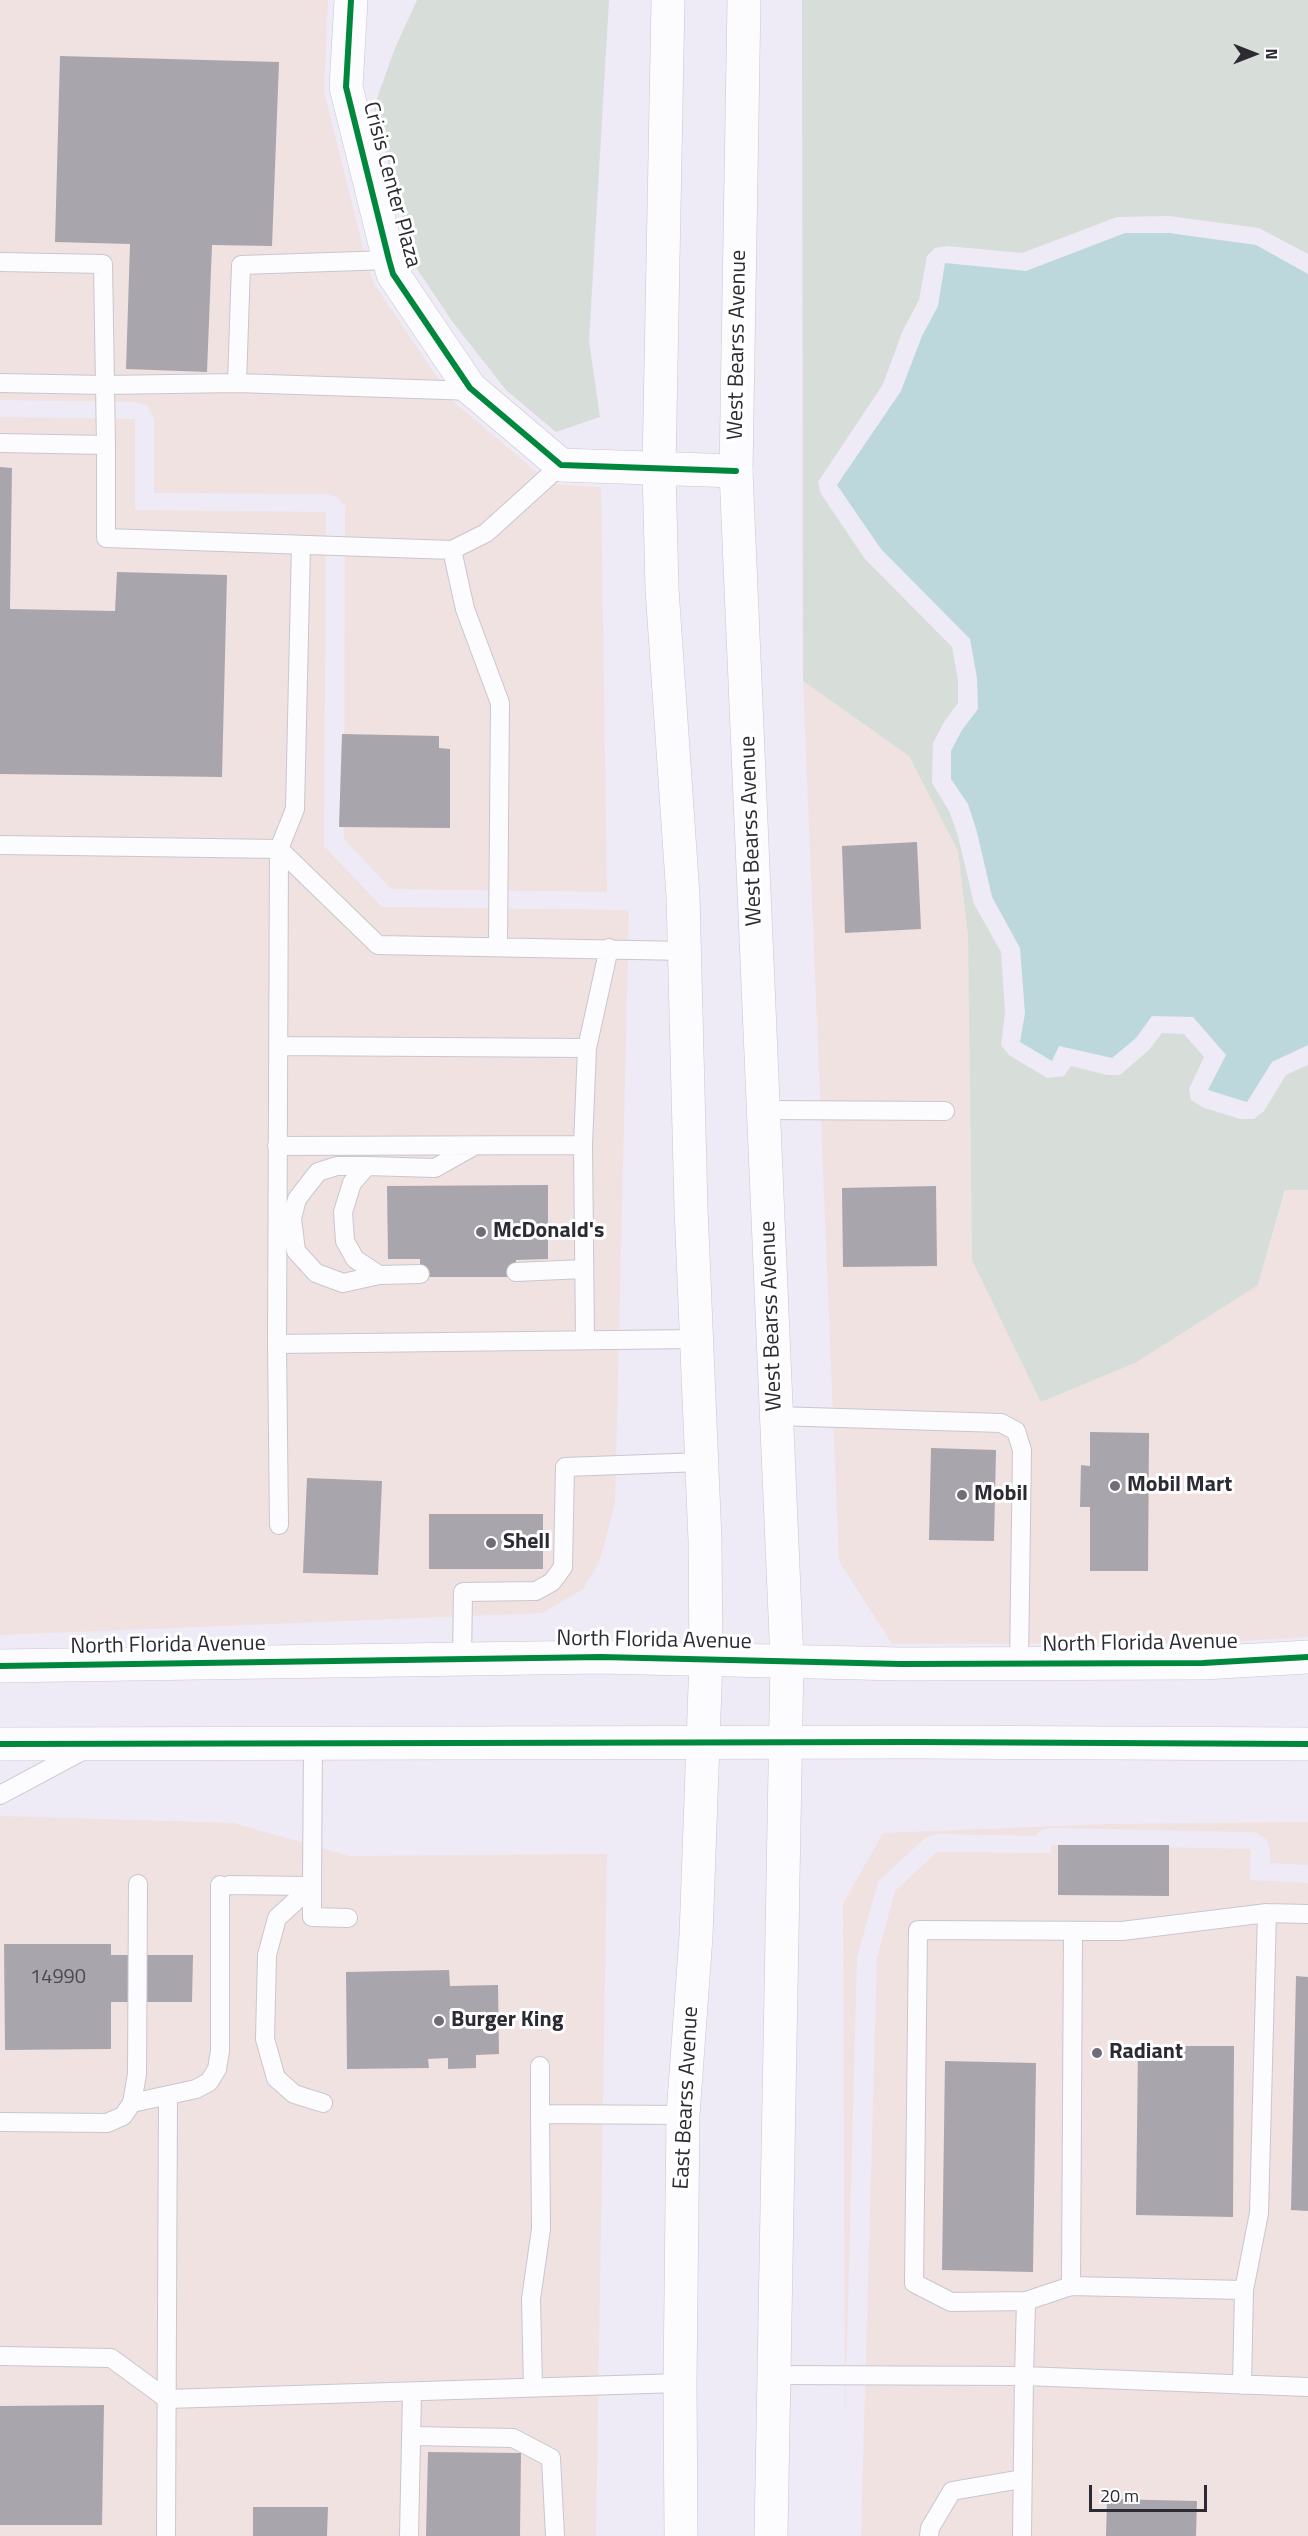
<!DOCTYPE html>
<html>
<head>
<meta charset="utf-8">
<style>
  body { margin:0 }
  #map { position:relative; width:1308px; height:2536px; overflow:hidden; background:#eeeaf6; font-family:"Titillium Web",sans-serif }
  canvas { display:block }
  .north { position:absolute; left:1224px; top:24px; width:60px; height:60px; -webkit-text-stroke:4px #fff; paint-order:stroke; rotate:90deg; font-size:16px; font-weight:700; line-height:24px; text-align:center; color:#2c2a32 }
  .north::after { content:''; display:block; margin:auto; width:21px; height:27px; background:#2c2a32; clip-path:polygon(50% 0,100% 100%,50% 72%,0 100%) }
  .scale { position:absolute; left:1089px; top:2485px; width:118px; height:27px; box-sizing:border-box; border:3px solid #2c2a32; border-top:0; padding-left:8px; font-size:18px; line-height:21px; white-space:nowrap; color:#2c2a32; -webkit-text-stroke:4px #fff; paint-order:stroke }
</style>
</head>
<body>
<div id="map">
<canvas width="1308" height="2536"></canvas>
<div class="north">N</div>
<div class="scale">20 m</div>
</div>
<script>
const ctx = document.querySelector('canvas').getContext('2d');
ctx.lineJoin = 'round';
function fillPath(path, color) {
  ctx.fillStyle = color;
  ctx.fill(path, 'evenodd');
}
function poly(rows) {
  const path = new Path2D();
  for (const r of rows) {
    path.moveTo(r[0], r[1]);
    for (let i = 2; i < r.length; i += 2) path.lineTo(r[i], r[i + 1]);
  }
  return path;
}
function strokePath(path, color, width, dash) {
  ctx.strokeStyle = color;
  ctx.lineWidth = width;
  ctx.lineCap = dash ? 'butt' : 'round';
  ctx.setLineDash(dash || []);
  ctx.stroke(path);
}
function drawText(font, color, halo, rows, align = 'center') {
  ctx.font = font + ' "Titillium Web",sans-serif';
  ctx.lineWidth = 6;
  ctx.setLineDash([]);
  ctx.textBaseline = 'middle';
  ctx.strokeStyle = halo;
  ctx.fillStyle = color;
  for (const [text, x, y, turn = 0] of rows) {
    ctx.save();
    ctx.translate(x, y);
    ctx.rotate((+turn || 0) * Math.PI / 180);
    ctx.textAlign = isNaN(turn) ? turn : align;
    if (halo) ctx.strokeText(text, 0, 0);
    ctx.fillText(text, 0, 0);
    ctx.restore();
  }
}
const commercial = poly([
  [0,0,328,0,324,92,367,264,374,284,454,402,546,480,561,485,601,487,607,892,391,889,344,839,345,506,337,497,326,494,154,493,154,419,147,405,135,402,0,400],
  [0,417,135,419,135,510,326,512,324,846,382,907,629,910,615,1503,599,1563,583,1589,542,1613,0,1635],
  [803,681,909,756,958,851,968,936,972,1260,1258,1285,1286,1190,1308,1190,1308,1637,1203,1643,892,1644,839,1561],
  [0,1816,234,1823,349,1856,607,1854,596,2536,0,2536],
  [1308,1822,1308,1865,1270,1863,1270,1850,1267,1840,1257,1833,1251,1832,1051,1828,1039,1831,1035,1836,937,1834,926,1837,878,1882,857,1957,845,2419,843,1904,883,1833,1108,1824],
  [1051,1845,1251,1849,1250,1880,1308,1883,1308,2536,861,2536,877,1958,895,1891,937,1852,1051,1853]
]);
const green = poly([
  [417,0,609,0,589,341,600,417,556,432,506,390,452,321,415,266,374,107,395,48],
  [802,0,1308,0,1308,254,1259,228,1169,216,1117,217,1022,253,947,246,935,248,927,256,919,300,903,330,883,384,818,482,821,494,865,559,952,647,958,680,958,703,944,722,933,743,932,783,949,811,958,836,974,904,1001,952,1005,1013,1001,1045,1009,1055,1047,1078,1064,1076,1071,1066,1107,1075,1120,1075,1149,1050,1162,1033,1184,1034,1204,1057,1189,1089,1191,1100,1202,1107,1240,1119,1254,1119,1264,1111,1286,1075,1308,1065,1308,1190,1285,1190,1258,1285,1135,1363,1041,1402,972,1260,968,936,958,851,909,756,803,681]
]);
const water = poly([
  [1125,233,1169,233,1256,245,1308,274,1308,1045,1272,1062,1247,1102,1208,1090,1226,1055,1193,1017,1152,1016,1136,1038,1112,1058,1059,1046,1052,1061,1020,1042,1025,1013,1020,948,992,897,977,832,968,804,951,779,951,751,962,730,978,709,977,678,970,639,881,549,837,485,901,391,922,336,938,306,945,263,1026,271]
]);
const building = poly([
  [60,56,279,62,272,246,212,245,207,372,126,369,130,244,55,242],
  [0,467,12,468,10,609,115,611,117,572,227,575,222,777,0,774],
  [342,734,439,736,439,748,450,749,450,828,339,827],
  [917,842,921,929,845,933,842,846],
  [548,1185,548,1259,516,1260,516,1277,420,1277,420,1259,388,1259,387,1186],
  [936,1186,937,1266,843,1267,842,1188],
  [1090,1432,1149,1433,1148,1571,1090,1571,1090,1507,1080,1507,1081,1465,1090,1466],
  [931,1448,996,1450,994,1541,929,1540],
  [307,1478,382,1481,378,1575,303,1573],
  [429,1514,543,1514,543,1569,429,1569],
  [1058,1845,1169,1845,1169,1896,1058,1895],
  [4,1944,111,1944,111,1955,193,1955,192,2002,111,2002,111,2049,5,2050],
  [449,1970,450,1986,498,1985,499,2054,476,2055,476,2068,448,2069,448,2058,428,2059,429,2068,347,2069,346,1972],
  [1296,1976,1308,1977,1308,2211,1291,2210],
  [1138,2046,1234,2046,1233,2217,1136,2215],
  [945,2061,1036,2063,1033,2272,942,2270],
  [104,2405,102,2525,0,2525,0,2406],
  [428,2452,521,2453,520,2536,426,2536],
  [1107,2499,1197,2501,1196,2536,1106,2536],
  [253,2507,328,2507,327,2536,253,2536]
]);
const service = poly([
  [0,262,103,264,106,445],
  [0,383,105,385,237,383,241,265,389,260],
  [237,383,474,391],
  [0,443,106,445,106,538,452,550,486,533,561,465],
  [301,545,295,809,279,849,277,1344,696,1339],
  [452,550,465,609,500,703,498,946],
  [0,845,279,849,378,945,685,951],
  [278,1046,587,1048],
  [764,1110,945,1111],
  [277,1146,583,1145],
  [367,1166,337,1166,318,1172,297,1199,292,1218,296,1251,316,1273,343,1283,379,1275,420,1274],
  [516,1272,584,1269],
  [379,1275,355,1259,345,1241,343,1212,352,1183,367,1166,435,1168,474,1146],
  [585,1340,583,1145,587,1048,609,948],
  [277,1344,279,1525],
  [776,1416,1001,1423,1016,1431,1022,1450,1019,1664],
  [462,1659,463,1592,536,1591,552,1582,563,1567,565,1467,702,1462],
  [313,1742,312,1886,277,1918,267,1955,265,2039,276,2078,294,2094,323,2103],
  [0,1795,86,1749],
  [229,1885,312,1886,312,1917,348,1918],
  [1073,1931,1071,2286,1244,2290,1242,2385],
  [540,2066,540,2114,683,2115],
  [132,2103,196,2089,209,2082,217,2069,220,2051,220,1885],
  [0,2122,107,2123,123,2116,132,2103,137,2074,138,1884],
  [1244,2290,1259,2213,1267,1913],
  [1026,2301,1071,2286],
  [0,2356,111,2358,167,2399,680,2383],
  [774,2375,1024,2376,1026,2301,951,2302,914,2283,918,1930,1122,1931,1267,1913,1308,1914],
  [533,2388,531,2299,541,2229,540,2114],
  [412,2436,513,2438,551,2458,555,2536],
  [166,2536,168,2096],
  [409,2536,412,2393],
  [929,2536,930,2528,952,2491,1022,2479],
  [1022,2536,1024,2376,1308,2387]
]);
const minor = poly([
  [351,0,346,87,389,260,393,274,470,388,561,465,736,471]
]);
const secondary = poly([
  [668,0,659,469,662,589,683,896,691,1208,705,1540,706,1659,696,1936,683,2115,680,2383,681,2536],
  [744,0,736,471,787,1661,771,2536]
]);
const primary = poly([
  [0,1666,601,1657,901,1664,1203,1663,1308,1657],
  [0,1744,913,1742,1308,1744]
]);
const cycleway = poly([
  [351,0,346,87,389,260,393,274,470,388,561,465,736,471],
  [0,1666,601,1657,901,1664,1203,1663,1308,1657],
  [0,1744,913,1742,1308,1744]
]);
const markers = [
  [481,1232,6,"#706d77"],
  [1115,1486,6,"#706d77"],
  [962,1495,6,"#706d77"],
  [491,1543,6,"#706d77"],
  [439,2021,6,"#706d77"],
  [1097,2053,6,"#706d77"]
];
const numberNames = [
  ["14990",58,1978]
];
const streetNames = [
  ["Crisis Center Plaza",391,185,75],
  ["West Bearss Avenue",738,345,-89],
  ["West Bearss Avenue",752,831,-92],
  ["West Bearss Avenue",772,1316,-92],
  ["North Florida Avenue",654,1641,1],
  ["North Florida Avenue",1140,1644,-1],
  ["North Florida Avenue",168,1646,-1],
  ["East Bearss Avenue",687,2098,-87]
];
const poiNames = [
  ["McDonald's",493,1232],
  ["Mobil Mart",1127,1486],
  ["Mobil",974,1495],
  ["Shell",503,1543],
  ["Burger King",451,2021],
  ["Radiant",1109,2053]
];
fillPath(commercial, '#f0e2e0');
fillPath(green, '#d7ddd8');
fillPath(water, '#bcd8dc');
fillPath(building, '#a9a5ad');
strokePath(service, '#c9c6cf', 20);
strokePath(minor, '#c9c6cf', 34);
strokePath(secondary, '#c9c6cf', 34);
strokePath(primary, '#c9c6cf', 34);
strokePath(service, '#fcfcfe', 18);
strokePath(minor, '#fcfcfe', 33);
strokePath(secondary, '#fcfcfe', 33);
strokePath(primary, '#fcfcfe', 33);
strokePath(cycleway, '#00873e', 6);
for (const [x, y, r, color] of markers) {
  const dot = new Path2D();
  dot.arc(x, y, r, 0, 2 * Math.PI);
  ctx.fillStyle = color;
  ctx.fill(dot);
  strokePath(dot, '#fff', 2);
}
drawText('20px', '#4b4951', null, numberNames);
drawText('22px', '#2c2a32', '#fff', streetNames);
drawText('bold 22px', '#2c2a32', '#fff', poiNames, 'left');
</script>
</body>
</html>
